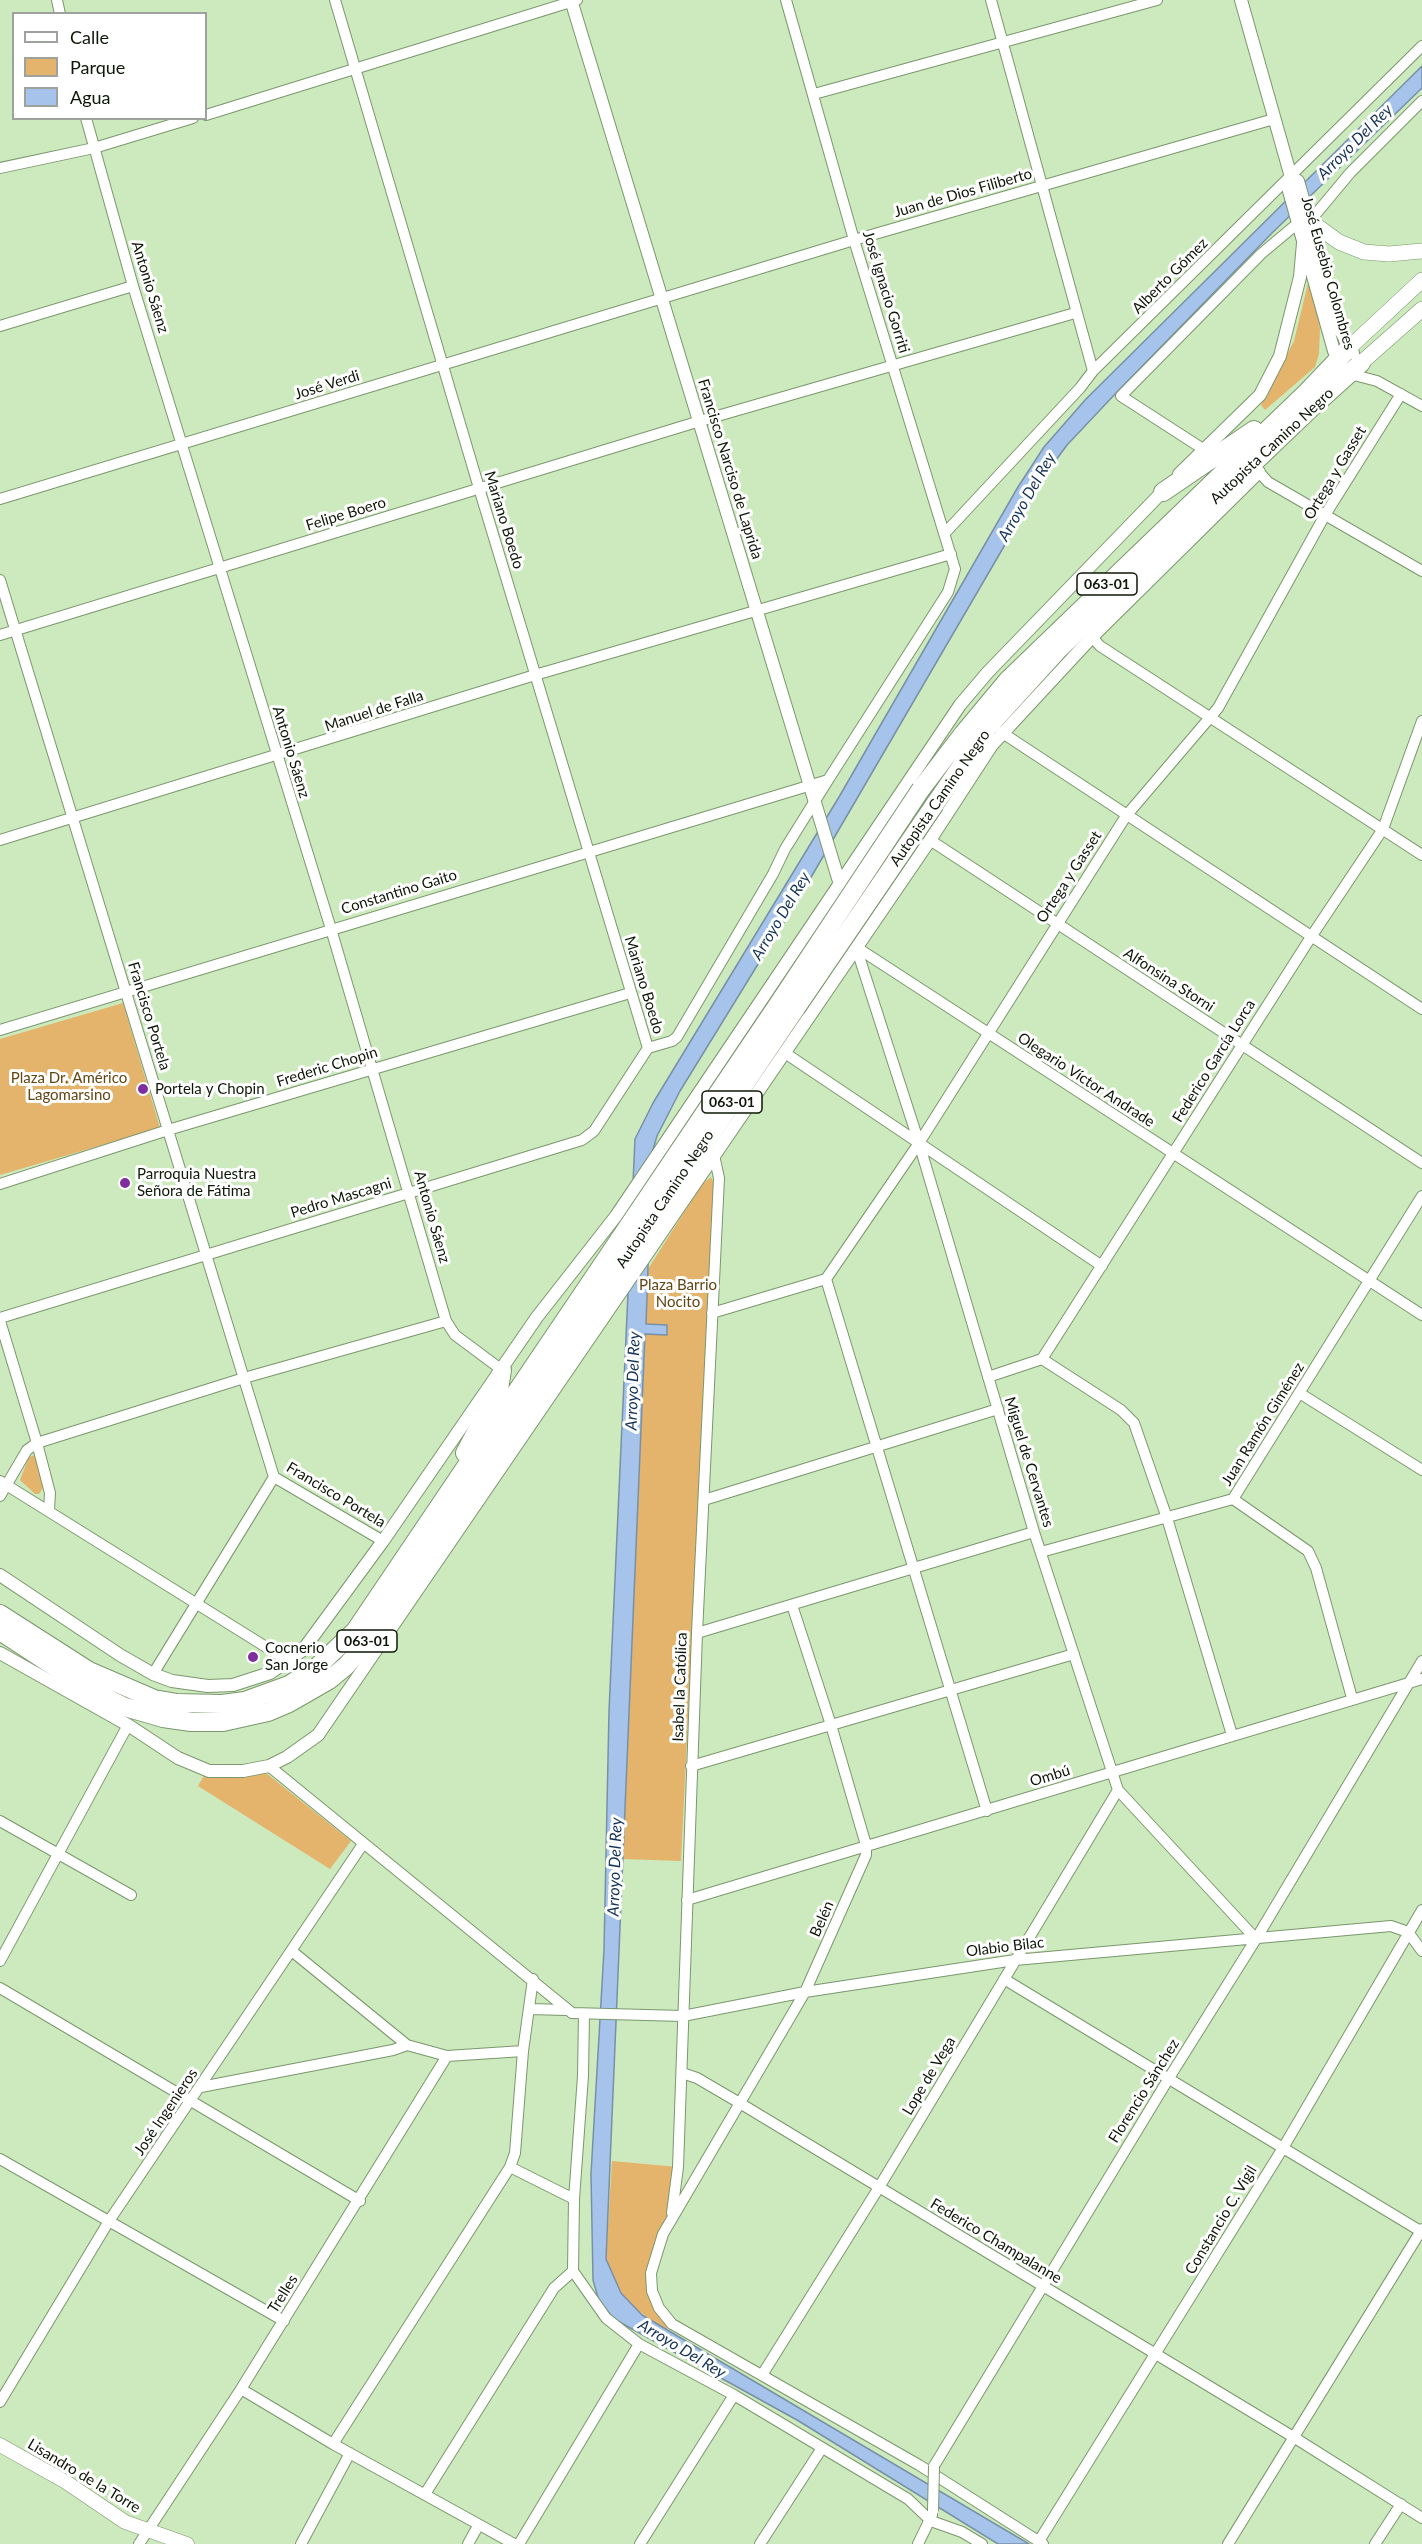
<!DOCTYPE html>
<html>
<head>
<meta charset="utf-8">
<style>
  body { margin:0 }
  #map { position:relative; width:1422px; height:2544px; overflow:hidden; background:#cceabd; font-family:Lato,sans-serif }
  canvas { display:block }
  .legend { position:absolute; left:12px; top:12px; width:195px; height:108px; box-sizing:border-box; background:#fff; border:2px solid #9ea29c; margin:0; padding:8px 10px; list-style:none; font-size:18px; color:#0d1707 }
  .legend li { display:flex; align-items:center; gap:12px; height:30px }
  .legend b { width:30px; border:2px solid #9ea29c }
</style>
</head>
<body>
<div id="map">
<canvas width="1422" height="2544"></canvas>
<ul class="legend">
<li><b style="height:8px;background:#fff"></b>Calle</li>
<li><b style="height:16px;background:#e4b36c"></b>Parque</li>
<li><b style="height:16px;background:#a6c4eb"></b>Agua</li>
</ul>
</div>
<script>
const ctx = document.querySelector('canvas').getContext('2d');
ctx.lineJoin = 'round';
function fillPath(path, color) {
  ctx.fillStyle = color;
  ctx.fill(path, 'evenodd');
}
function poly(rows) {
  const path = new Path2D();
  for (const r of rows) {
    path.moveTo(r[0], r[1]);
    for (let i = 2; i < r.length; i += 2) path.lineTo(r[i], r[i + 1]);
  }
  return path;
}
function strokePath(path, color, width, dash) {
  ctx.strokeStyle = color;
  ctx.lineWidth = width;
  ctx.lineCap = dash ? 'butt' : 'round';
  ctx.setLineDash(dash || []);
  ctx.stroke(path);
}
function drawText(font, color, halo, rows, align = 'center') {
  ctx.font = font + ' Lato,sans-serif';
  ctx.lineWidth = 6;
  ctx.setLineDash([]);
  ctx.textBaseline = 'middle';
  ctx.strokeStyle = halo;
  ctx.fillStyle = color;
  for (const [text, x, y, turn = 0] of rows) {
    ctx.save();
    ctx.translate(x, y);
    ctx.rotate((+turn || 0) * Math.PI / 180);
    ctx.textAlign = isNaN(turn) ? turn : align;
    if (halo) ctx.strokeText(text, 0, 0);
    ctx.fillText(text, 0, 0);
    ctx.restore();
  }
}
const green = poly([
  [1309,279,1320,328,1319,354,1315,367,1265,410,1261,405,1294,341],
  [123,1003,160,1128,0,1175,0,1039],
  [711,1177,714,1184,681,1861,623,1859,645,1334,666,1335,667,1325,646,1324,648,1269,702,1184],
  [35,1455,43,1488,39,1494,35,1494,20,1480,29,1457],
  [266,1773,351,1841,330,1869,198,1786,205,1774,241,1777],
  [612,2161,678,2167,674,2205,663,2234,652,2291,672,2324,666,2330,630,2305,612,2278,606,2259]
]);
const water = poly([
  [1422,66,1422,88,1272,233,1117,392,1067,445,1048,471,803,891,680,1091,657,1136,652,1153,646,1324,667,1325,667,1335,645,1334,606,2259,621,2293,642,2315,1029,2544,998,2544,797,2420,614,2319,599,2301,593,2280,591,2174,604,1950,609,1711,635,1139,653,1103,839,797,1018,487,1044,447,1086,399,1422,66]
]);
const minor = poly([
  [57,0,60,14],
  [335,0,479,488,648,1048],
  [991,0,1093,371],
  [814,94,1157,0],
  [206,115,577,0],
  [86,118,133,286,331,929,446,1321,455,1335,502,1370],
  [0,168,94,148,193,118],
  [1310,221,1350,173,1422,101],
  [0,326,133,286],
  [1350,374,1377,381,1422,406],
  [1203,449,1121,396,1261,254,1298,223],
  [1259,472,1268,482,1422,571],
  [0,499,854,240,1274,119],
  [945,533,1080,388,1093,371,1422,46],
  [0,580,274,1477,383,1541],
  [0,635,700,421,1075,313],
  [1092,637,1100,646,1422,855],
  [1001,732,1422,1009],
  [0,840,535,675,951,554],
  [930,840,1422,1163],
  [856,947,919,1143,1034,1532,1118,1790,1256,1939],
  [856,947,1422,1315],
  [0,1030,828,780,948,592,955,569,854,240,786,0],
  [648,1048,672,1041,677,1037,773,874,785,849,828,780],
  [785,1053,1102,1266],
  [0,1184,168,1130,630,993],
  [826,1279,987,1811],
  [712,1313,826,1279,919,1143,1126,816,1218,708,1325,515,1401,394],
  [0,1318,582,1140,594,1131,648,1048],
  [0,1321,37,1443,50,1493,49,1510],
  [1042,1359,1121,1410,1134,1423,1167,1518,1232,1735],
  [988,1377,1042,1359,1311,937,1383,829,1422,721],
  [1301,1394,1422,1470],
  [0,1481,290,1662],
  [0,1496,27,1450,37,1443,244,1378,446,1321],
  [1233,1499,1308,1551,1316,1568,1352,1698],
  [704,1500,998,1409],
  [1041,1552,1233,1499,1422,1196],
  [792,1605,831,1725,866,1845,866,1855,805,1992,663,2234,651,2273,652,2291,659,2308,672,2324,919,2465,1043,2544],
  [697,1633,1034,1532],
  [153,1674,274,1477],
  [269,1766,572,2013,683,2016,805,1992,1015,1960,1391,1926,1408,1932,1422,1951],
  [691,1766,1074,1654],
  [0,1821,131,1895],
  [687,1900,1422,1679],
  [293,1952,407,2045],
  [0,1961,128,1725],
  [1004,1979,1422,2232],
  [0,1988,360,2201],
  [530,2009,566,2010],
  [682,2073,697,2078,738,2102,1295,2438,1422,2518],
  [201,2087,393,2050,407,2045,447,2056,523,2051],
  [0,2159,284,2321],
  [510,2167,574,2199],
  [672,2213,678,2167,697,1633,719,1178,714,1155],
  [573,2271,606,2318,639,2344,734,2395,908,2499,931,2521,962,2532,982,2544],
  [573,2271,574,2199,583,2076,584,2014],
  [762,2375,878,2189,1118,1790],
  [241,2389,333,2444,514,2544],
  [0,2402,109,2221,363,1844],
  [333,2444,510,2167,515,2153,523,2051,533,1979],
  [934,2466,1169,2078,1256,1939,1422,1661],
  [425,2494,554,2288,573,2271],
  [1039,2541,1283,2148,1422,1910],
  [139,2544,241,2389,447,2056],
  [301,2544,350,2453],
  [468,2544,478,2526],
  [519,2544,639,2344],
  [640,2544,734,2395],
  [760,2544,822,2448],
  [918,2544,932,2515],
  [1228,2544,1422,2229],
  [1375,2544,1401,2504]
]);
const tertiary = poly([
  [571,0,841,888],
  [1241,0,1291,177,1289,191,1334,351,1341,365],
  [1291,177,1298,181,1340,330,1353,353],
  [1179,474,1260,395,1280,356,1300,277,1303,243],
  [0,1575,120,1655,153,1674,172,1681,208,1686,233,1685,270,1673,303,1650,383,1541,537,1317,616,1216,960,705,988,672,1167,487],
  [0,1653,128,1725,178,1758,209,1771,243,1771,269,1766,287,1757,318,1735,930,840,992,745,1092,637,1259,472]
]);
const secondary = poly([
  [0,2445,66,2482,125,2522,187,2544]
]);
const primary = poly([
  [1310,221,1339,242,1364,252,1389,254,1422,251],
  [1349,348,1422,280],
  [1361,363,1422,309]
]);
const motorway = poly([
  [1163,492,1254,430],
  [921,789,963,734,1008,680,1307,392,1349,348],
  [935,804,989,726,1059,649,1311,408,1361,363],
  [465,1453,499,1389,502,1370],
  [0,1614,89,1671,154,1699,177,1703,222,1704,245,1701,289,1685,317,1667,355,1631,783,997],
  [0,1631,90,1690,125,1707,163,1718,191,1722,223,1722,268,1712,289,1703,329,1680,346,1666,377,1630,796,1008]
]);
const minorBridge = poly([
  [933,2511,934,2466]
]);
const motorwayBridge = poly([
  [783,997,921,789],
  [796,1008,935,804]
]);
const markers = [
  [143,1089,6,"#7f2e9d"],
  [125,1183,6,"#7f2e9d"],
  [253,1657,6,"#7f2e9d"]
];
const shields = [
  [1107,584,60],
  [732,1102,60],
  [367,1641,60]
];
const shieldNames = [
  ["063-01",1107,584],
  ["063-01",732,1102],
  ["063-01",367,1641]
];
const streetNames = [
  ["Juan de Dios Filiberto",963,193,-16],
  ["José Eusebio Colombres",1328,273,74],
  ["Alberto Gómez",1170,276,-45],
  ["Antonio Sáenz",150,287,73],
  ["José Ignacio Gorriti",886,292,73],
  ["José Verdi",327,385,-17],
  ["Autopista Camino Negro",1272,446,-43],
  ["Francisco Narciso de Laprida",730,469,73],
  ["Ortega y Gasset",1335,473,-59],
  ["Felipe Boero",346,514,-17],
  ["Mariano Boedo",504,520,73],
  ["Manuel de Falla",374,711,-18],
  ["Antonio Sáenz",291,752,73],
  ["Autopista Camino Negro",940,798,-55],
  ["Ortega y Gasset",1069,877,-57],
  ["Constantino Gaito",399,892,-17],
  ["Alfonsina Storni",1169,980,33],
  ["Mariano Boedo",644,985,73],
  ["Francisco Portela",149,1016,73],
  ["Federico García Lorca",1214,1061,-58],
  ["Frederic Chopin",327,1067,-17],
  ["Olegario Víctor Andrade",1086,1080,33],
  ["Pedro Mascagni",341,1198,-17],
  ["Autopista Camino Negro",665,1199,-56],
  ["Antonio Sáenz",432,1217,74],
  ["Juan Ramón Giménez",1263,1424,-58],
  ["Miguel de Cervantes",1029,1462,73],
  ["Francisco Portela",336,1495,31],
  ["Isabel la Católica",680,1687,-88],
  ["Ombú",1050,1776,-17],
  ["Belén",822,1919,-66],
  ["Olabio Bilac",1005,1947,-7],
  ["Lope de Vega",929,2076,-59],
  ["Florencio Sánchez",1144,2091,-58],
  ["José Ingenieros",166,2112,-56],
  ["Constancio C. Vigil",1221,2220,-59],
  ["Federico Champalanne",996,2241,31],
  ["Trelles",283,2294,-58],
  ["Lisandro de la Torre",84,2476,31]
];
const parkNames = [
  ["Plaza Dr. Américo",69,1078],
  ["Lagomarsino",69,1095],
  ["Plaza Barrio",678,1285],
  ["Nocito",678,1302]
];
const poiNames = [
  ["Portela y Chopin",155,1089],
  ["Parroquia Nuestra",137,1174],
  ["Señora de Fátima",137,1191],
  ["Cocnerio",265,1648],
  ["San Jorge",265,1665]
];
const waterNames = [
  ["Arroyo Del Rey",1355,142,-45],
  ["Arroyo Del Rey",1027,497,-60],
  ["Arroyo Del Rey",781,916,-59],
  ["Arroyo Del Rey",633,1381,-88],
  ["Arroyo Del Rey",615,1867,-88],
  ["Arroyo Del Rey",682,2349,31]
];
fillPath(green, '#e4b36c');
fillPath(water, '#a6c4eb');
strokePath(water, '#7890a7', 1.5);
strokePath(minor, '#7b976d', 12);
strokePath(tertiary, '#7b976d', 14);
strokePath(secondary, '#7b976d', 15);
strokePath(primary, '#7b976d', 16);
strokePath(motorway, '#7b976d', 20);
strokePath(minor, '#fff', 10);
strokePath(tertiary, '#fff', 12);
strokePath(secondary, '#fff', 14);
strokePath(primary, '#fff', 15);
strokePath(motorway, '#fff', 18);
strokePath(minorBridge, '#7b976d', 12, []);
strokePath(motorwayBridge, '#7b976d', 20, []);
strokePath(minorBridge, '#fff', 10);
strokePath(motorwayBridge, '#fff', 18);
for (const [x, y, r, color] of markers) {
  const dot = new Path2D();
  dot.arc(x, y, r, 0, 2 * Math.PI);
  ctx.fillStyle = color;
  ctx.fill(dot);
  strokePath(dot, '#fff', 2);
}
for (const [x, y, w] of shields) {
  const box = new Path2D();
  box.roundRect(x - w / 2, y - 11, w, 22, 4.5);
  ctx.fillStyle = '#fff';
  ctx.fill(box);
  strokePath(box, '#0d1707', 1.5);
}
drawText('bold 14px', '#0d1707', null, shieldNames);
drawText('15px', '#0d1707', '#fff', streetNames);
drawText('15px', '#634513', '#fff', parkNames);
drawText('15px', '#0d1707', '#fff', poiNames, 'left');
drawText('italic 16px', '#153359', '#fff', waterNames);
</script>
</body>
</html>
